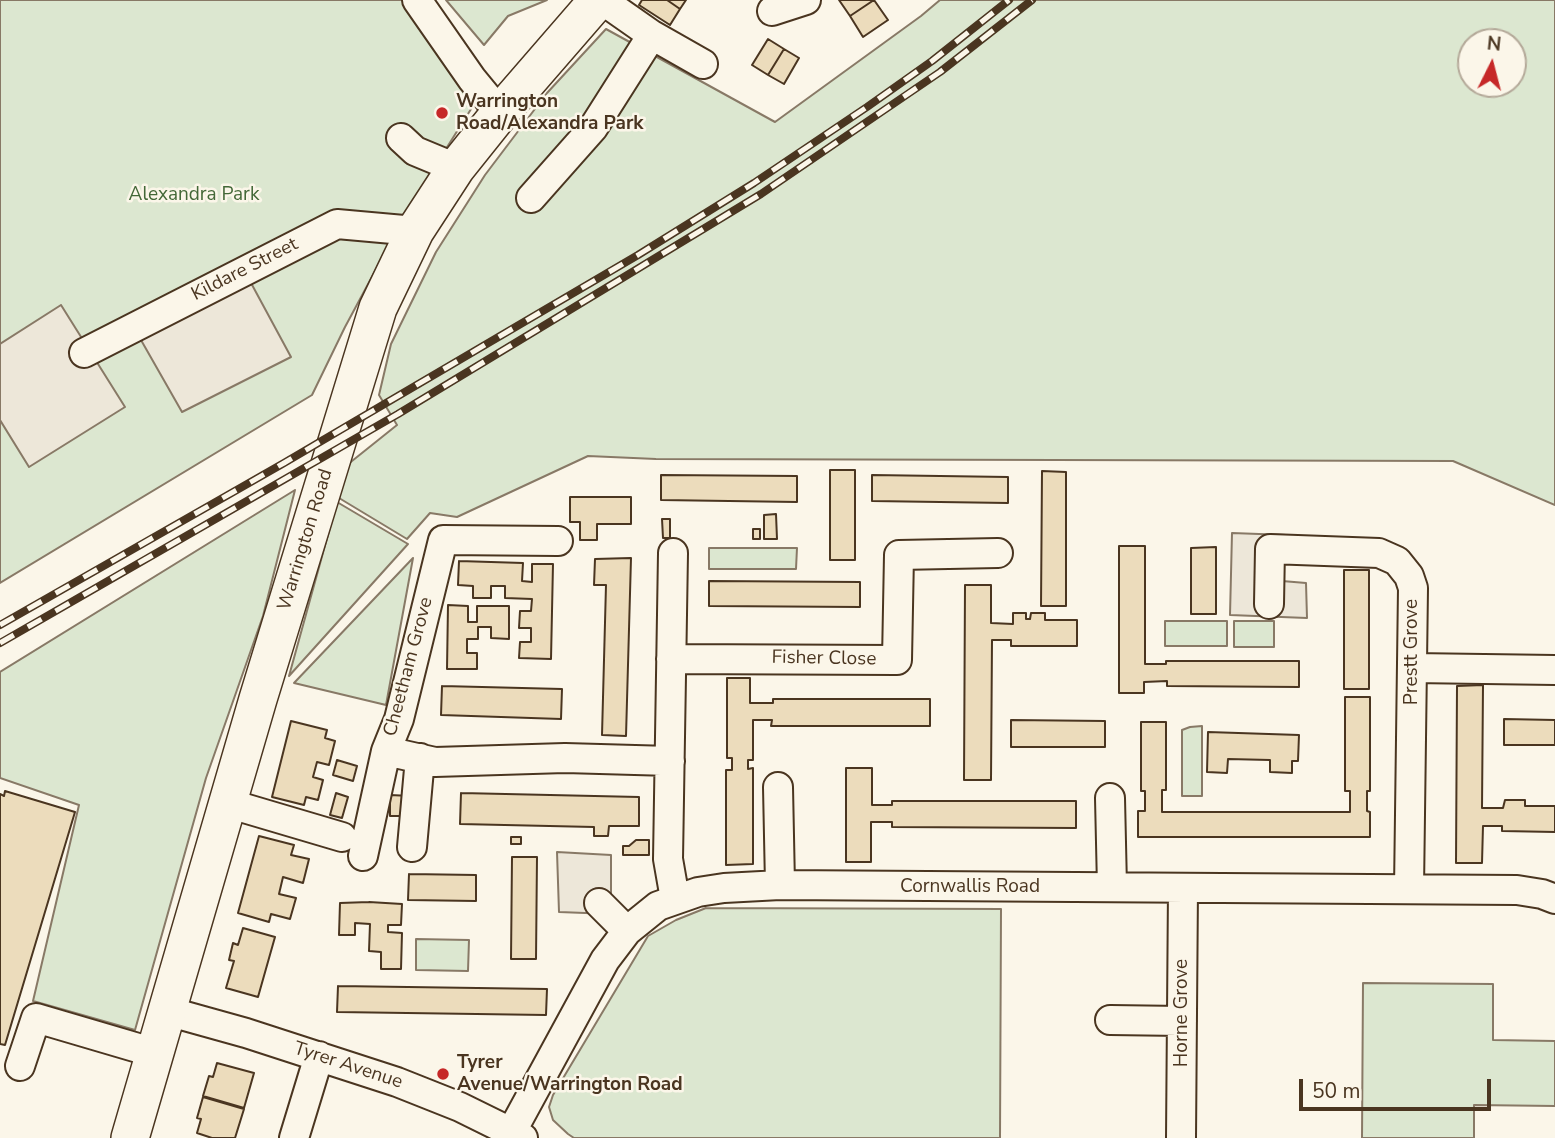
<!DOCTYPE html>
<html>
<head>
<meta charset="utf-8">
<style>
  body { margin:0 }
  #map { position:relative; width:1555px; height:1138px; overflow:hidden; background:#fbf6e9; font-family:"Nunito Sans",sans-serif }
  canvas { display:block }
  .north { position:absolute; left:1457px; top:28px; width:70px; height:70px; box-sizing:border-box; background:#fbf6e9; border:2px solid #b4a999; border-radius:50%; rotate:6deg; font-size:19px; font-weight:700; line-height:28px; text-align:center; color:#4a3520 }
  .north::after { content:''; display:block; margin:auto; width:24px; height:32px; background:#c62828; clip-path:polygon(50% 0,100% 100%,50% 72%,0 100%) }
  .scale { position:absolute; left:1299px; top:1079px; width:192px; height:32px; box-sizing:border-box; border:4px solid #4a3520; border-top:0; padding-left:9px; font-size:21px; line-height:24px; white-space:nowrap; color:#4a3520; -webkit-text-stroke:5px #fbf6e9; paint-order:stroke }
</style>
</head>
<body>
<div id="map">
<canvas width="1555" height="1138"></canvas>
<div class="north">N</div>
<div class="scale">50 m</div>
</div>
<script>
const ctx = document.querySelector('canvas').getContext('2d');
ctx.lineJoin = 'round';
function fillPath(path, color) {
  ctx.fillStyle = color;
  ctx.fill(path, 'evenodd');
}
function poly(rows) {
  const path = new Path2D();
  for (const r of rows) {
    path.moveTo(r[0], r[1]);
    for (let i = 2; i < r.length; i += 2) path.lineTo(r[i], r[i + 1]);
  }
  return path;
}
function strokePath(path, color, width, dash) {
  ctx.strokeStyle = color;
  ctx.lineWidth = width;
  ctx.lineCap = dash ? 'butt' : 'round';
  ctx.setLineDash(dash || []);
  ctx.stroke(path);
}
function drawText(font, color, halo, rows, align = 'center') {
  ctx.font = font + ' "Nunito Sans",sans-serif';
  ctx.lineWidth = 5;
  ctx.setLineDash([]);
  ctx.textBaseline = 'middle';
  ctx.strokeStyle = halo;
  ctx.fillStyle = color;
  for (const [text, x, y, turn = 0] of rows) {
    ctx.save();
    ctx.translate(x, y);
    ctx.rotate((+turn || 0) * Math.PI / 180);
    ctx.textAlign = isNaN(turn) ? turn : align;
    if (halo) ctx.strokeText(text, 0, 0);
    ctx.fillText(text, 0, 0);
    ctx.restore();
  }
}
const green = poly([
  [0,0,417,0,478,98,410,206,345,327,312,395,0,583,0,0],
  [446,0,547,0,508,16,484,45,446,0],
  [940,0,1555,0,1555,505,1453,461,656,459,588,456,457,517,430,513,407,539,339,498,347,465,397,425,379,395,391,344,436,252,485,175,547,93,606,29,775,122,921,16,940,0],
  [1471,42,1513,42,1513,84,1471,84,1471,42],
  [295,490,263,616,206,778,135,1030,33,1001,79,805,0,778,0,672,295,490],
  [337,502,408,544,289,676,337,502],
  [709,548,797,548,796,569,709,569,709,548],
  [413,558,386,705,294,683,413,558],
  [1165,621,1227,621,1227,646,1165,646,1165,621],
  [1234,621,1274,621,1274,647,1234,647,1234,621],
  [1202,726,1202,796,1182,796,1182,730,1190,727,1202,726],
  [706,908,1001,909,1000,1138,574,1138,568,1134,553,1120,549,1107,553,1095,648,936,676,920,706,908],
  [416,939,469,940,468,971,416,970,416,939],
  [1363,983,1493,984,1493,1040,1555,1041,1555,1106,1474,1105,1474,1138,1362,1138,1363,983]
]);
const parking = poly([
  [244,270,291,357,182,412,133,326,244,270],
  [61,305,125,407,29,467,0,420,0,344,61,305],
  [1232,533,1286,535,1282,581,1306,583,1307,618,1230,615,1232,533],
  [557,852,611,855,611,914,559,912,557,852]
]);
const building = poly([
  [642,0,667,0,680,9,670,25,639,5,642,0],
  [667,0,686,0,680,9,667,0],
  [839,0,874,0,850,16,839,0],
  [874,0,888,20,863,37,850,16,874,0],
  [768,39,784,49,768,75,752,65,768,39],
  [784,49,799,58,784,84,768,75,784,49],
  [830,470,855,470,855,560,830,560,830,470],
  [1042,471,1066,472,1066,606,1041,606,1042,471],
  [661,475,797,476,797,502,661,500,661,475],
  [872,475,1008,477,1008,503,872,501,872,475],
  [570,497,631,497,631,524,597,524,597,540,580,540,580,522,570,522,570,497],
  [776,514,777,539,764,539,764,515,776,514],
  [662,519,670,519,670,538,663,538,662,519],
  [753,529,760,529,760,539,753,539,753,529],
  [1119,546,1145,546,1145,664,1166,664,1166,661,1299,661,1299,687,1167,686,1167,681,1144,682,1144,693,1119,693,1119,546],
  [1216,547,1216,614,1191,614,1191,548,1216,547],
  [631,558,626,736,602,735,606,585,594,585,595,559,631,558],
  [459,561,523,563,522,581,532,582,532,564,553,564,551,659,519,658,520,642,531,642,531,628,519,628,520,611,531,611,532,599,505,598,505,586,491,586,491,598,473,598,473,586,458,585,459,561],
  [1344,570,1369,570,1369,689,1344,689,1344,570],
  [709,581,860,582,860,607,709,606,709,581],
  [965,585,991,585,991,623,1013,624,1013,613,1026,613,1026,619,1030,619,1031,613,1045,613,1045,620,1077,620,1077,646,1011,646,1011,640,992,640,991,780,964,780,965,585],
  [448,605,468,606,468,622,477,622,477,606,509,606,509,639,491,638,491,627,478,627,478,639,467,639,467,653,477,653,477,669,447,669,448,605],
  [727,678,750,678,750,703,773,703,773,699,930,699,930,726,771,726,772,720,753,720,753,760,748,760,748,769,753,768,753,864,726,865,726,770,732,770,732,758,727,758,727,678],
  [1483,685,1482,808,1503,808,1505,800,1525,800,1525,806,1555,806,1555,832,1502,831,1502,826,1483,826,1482,863,1456,863,1457,686,1483,685],
  [442,686,562,689,561,719,441,715,442,686],
  [1345,697,1370,697,1370,791,1367,791,1367,811,1370,812,1370,837,1138,837,1138,811,1145,811,1145,791,1141,791,1141,722,1166,722,1166,790,1162,790,1162,812,1350,812,1350,791,1345,791,1345,697],
  [1504,719,1555,720,1555,745,1504,745,1504,719],
  [1011,720,1105,721,1105,747,1011,747,1011,720],
  [291,721,327,730,325,738,335,741,329,765,317,762,313,777,323,780,318,800,306,797,304,805,272,797,291,721],
  [1208,732,1299,735,1298,761,1292,761,1292,773,1270,772,1270,760,1228,759,1227,773,1207,772,1208,732],
  [337,760,357,766,353,781,333,775,337,760],
  [846,768,872,768,872,805,892,805,892,801,1076,801,1076,828,892,827,892,822,871,822,871,862,846,862,846,768],
  [5,791,75,812,5,1045,0,1044,0,794,4,796,5,791],
  [336,793,348,797,342,818,330,815,336,793],
  [461,793,639,797,639,826,609,826,608,836,594,836,594,827,460,824,461,793],
  [390,795,411,796,411,816,390,816,390,795],
  [259,836,294,845,291,855,309,859,303,883,283,877,279,894,296,898,290,919,271,914,269,922,238,913,259,836],
  [511,837,521,837,521,844,511,844,511,837],
  [636,840,649,840,649,855,623,855,623,846,629,846,636,840],
  [512,857,537,857,536,959,511,959,512,857],
  [409,874,476,875,476,901,408,900,409,874],
  [369,902,402,904,401,925,388,925,388,932,402,933,401,969,381,969,381,952,369,951,370,924,355,923,355,935,339,935,340,903,369,902],
  [243,928,275,937,258,997,226,988,234,961,229,960,233,943,238,945,243,928],
  [338,986,547,989,546,1015,337,1012,338,986],
  [217,1063,254,1073,244,1108,203,1096,209,1076,213,1077,217,1063],
  [203,1097,244,1109,235,1138,212,1138,197,1133,201,1119,197,1118,203,1097]
]);
const minor = poly([
  [417,0,472,79,500,113],
  [602,0,652,35,703,64],
  [772,11,806,0],
  [401,138,415,151,456,168],
  [531,198,593,128,652,35],
  [84,353,337,224,415,231],
  [558,541,443,540,399,719,386,751,435,762,565,758,670,761],
  [673,553,668,859,675,899],
  [1269,604,1270,549,1379,553,1397,561,1409,576,1413,588,1409,889],
  [671,659,897,660,899,555,998,553],
  [1413,668,1555,670],
  [778,787,780,885],
  [1110,798,1112,887],
  [227,803,342,837],
  [412,847,420,758],
  [363,856,386,751],
  [599,903,627,931],
  [167,1011,246,1033,397,1082,460,1107,523,1138],
  [1110,1020,1182,1021],
  [20,1066,36,1018,155,1053],
  [512,1131,605,960,627,931,658,906,698,892,724,888,780,885,1517,890,1542,894,1555,899],
  [294,1138,319,1056],
  [1181,1138,1183,888]
]);
const major = poly([
  [130,1138,258,699,378,308,415,231,456,168,500,113,598,0]
]);
const rail = poly([
  [0,625,284,463,638,255,754,183,867,107,932,61,1009,0],
  [0,643,398,414,761,194,940,72,1032,0]
]);
const markers = [
  [442,113,7,"#c62828"],
  [443,1074,7,"#c62828"]
];
const poiNames = [
  ["Warrington",456,102],
  ["Road/Alexandra Park",456,124],
  ["Tyrer",457,1063],
  ["Avenue/Warrington Road",457,1085]
];
const parkNames = [
  ["Alexandra Park",194,195]
];
const streetNames = [
  ["Kildare Street",245,270,-27],
  ["Warrington Road",306,540,-73],
  ["Prestt Grove",1412,652,-90],
  ["Fisher Close",824,659,1],
  ["Cheetham Grove",409,667,-75],
  ["Cornwallis Road",970,887],
  ["Horne Grove",1182,1013,-90],
  ["Tyrer Avenue",348,1066,18]
];
fillPath(green, '#dce7d0');
strokePath(green, '#887966', 2);
fillPath(parking, '#ede7d9');
strokePath(parking, '#887966', 2);
fillPath(building, '#ecdcbc');
strokePath(building, '#4a3520', 2);
strokePath(minor, '#4a3520', 32);
strokePath(major, '#4a3520', 40);
strokePath(minor, '#fbf6e9', 28);
strokePath(major, '#fbf6e9', 37);
strokePath(rail, '#4a3520', 8);
strokePath(rail, '#fbf6e9', 5, [16]);
for (const [x, y, r, color] of markers) {
  const dot = new Path2D();
  dot.arc(x, y, r, 0, 2 * Math.PI);
  ctx.fillStyle = color;
  ctx.fill(dot);
  strokePath(dot, '#fbf6e9', 2.5);
}
drawText('bold 19px', '#4a3520', '#fbf6e9', poiNames, 'left');
drawText('19px', '#436837', '#fbf6e9', parkNames);
drawText('19px', '#4a3520', '#fbf6e9', streetNames);
</script>
</body>
</html>
